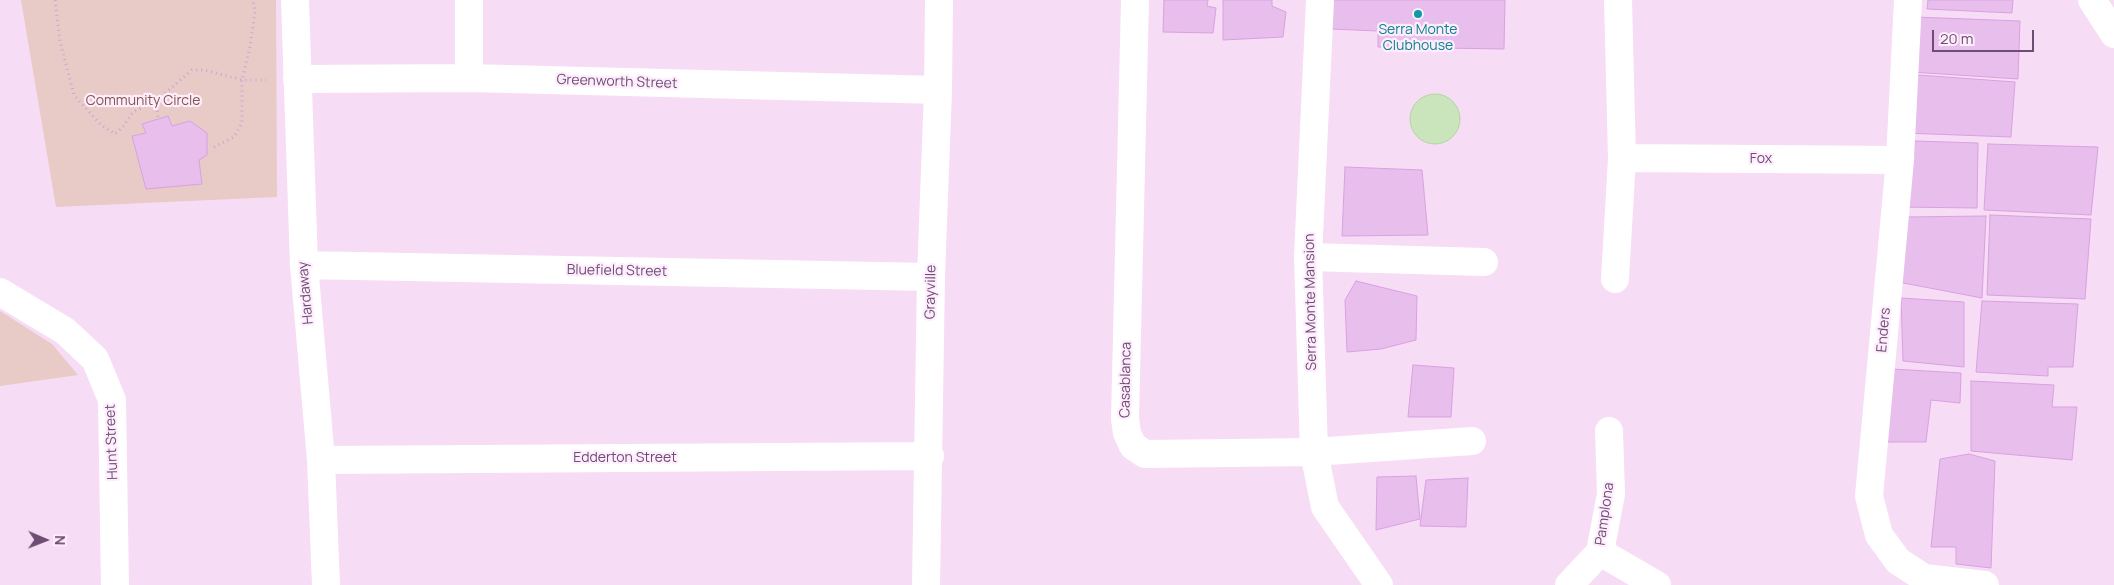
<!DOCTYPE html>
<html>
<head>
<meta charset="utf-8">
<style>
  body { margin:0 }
  #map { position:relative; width:2114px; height:585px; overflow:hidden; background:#fbe7f9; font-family:Manrope,sans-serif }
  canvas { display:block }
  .north { position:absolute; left:20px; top:515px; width:50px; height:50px; -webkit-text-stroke:4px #feedfc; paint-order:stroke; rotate:91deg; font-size:14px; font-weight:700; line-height:20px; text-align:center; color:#6e4d74 }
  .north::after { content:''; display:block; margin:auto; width:18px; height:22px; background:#6e4d74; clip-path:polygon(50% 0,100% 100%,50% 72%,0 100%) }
  .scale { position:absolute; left:1932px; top:30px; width:102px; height:22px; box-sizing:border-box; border:2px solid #6e4d74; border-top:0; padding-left:6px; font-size:15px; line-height:18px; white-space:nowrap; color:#6e4d74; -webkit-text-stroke:4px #feedfc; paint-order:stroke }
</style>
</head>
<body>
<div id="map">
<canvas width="2114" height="585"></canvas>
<div class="north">N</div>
<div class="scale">20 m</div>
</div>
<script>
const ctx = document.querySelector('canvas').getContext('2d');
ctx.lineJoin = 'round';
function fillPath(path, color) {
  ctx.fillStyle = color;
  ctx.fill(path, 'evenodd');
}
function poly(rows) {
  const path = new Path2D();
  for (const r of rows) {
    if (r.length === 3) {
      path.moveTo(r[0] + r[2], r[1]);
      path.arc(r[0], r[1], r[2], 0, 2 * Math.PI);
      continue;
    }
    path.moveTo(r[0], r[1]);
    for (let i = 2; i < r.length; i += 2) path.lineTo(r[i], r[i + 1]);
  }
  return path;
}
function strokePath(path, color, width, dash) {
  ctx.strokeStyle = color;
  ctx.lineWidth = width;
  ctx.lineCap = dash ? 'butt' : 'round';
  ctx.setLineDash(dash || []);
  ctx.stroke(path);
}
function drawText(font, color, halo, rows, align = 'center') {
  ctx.font = font + ' Manrope,sans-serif';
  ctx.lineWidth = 4.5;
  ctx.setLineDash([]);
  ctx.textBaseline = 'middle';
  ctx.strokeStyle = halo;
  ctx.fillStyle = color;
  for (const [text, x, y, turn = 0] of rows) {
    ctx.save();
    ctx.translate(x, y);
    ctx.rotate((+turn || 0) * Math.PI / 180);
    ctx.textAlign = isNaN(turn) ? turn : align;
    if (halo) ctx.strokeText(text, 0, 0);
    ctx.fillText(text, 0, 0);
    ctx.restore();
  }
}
const residential = poly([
  [0,0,2114,0,2114,585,0,585]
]);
const green = poly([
  [21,0,276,0,277,197,56,207],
  [0,311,52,344,78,375,0,386]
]);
const water = poly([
  [1435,119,25]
]);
const building = poly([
  [1164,0,1208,0,1207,6,1216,8,1213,33,1163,32,1164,0],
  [1223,0,1272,0,1272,6,1286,12,1283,37,1223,40,1223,0],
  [1332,0,1505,0,1504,49,1378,47,1378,31,1331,29,1332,0],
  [1928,0,2013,0,2012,13,1927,9,1928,0],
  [1915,17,2020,21,2018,79,1911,72,1915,17],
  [1918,75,2015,82,2011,137,1904,133,1918,75],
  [168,116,172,126,190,121,207,133,207,155,199,160,202,184,146,189,132,136,146,133,142,124,168,116],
  [1915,141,1978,143,1977,208,1900,207,1914,155,1915,141],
  [1988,144,2098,147,2091,215,1984,210,1988,144],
  [1345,167,1422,170,1428,235,1342,236,1345,167],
  [1990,215,2091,219,2085,299,1987,295,1990,215],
  [1986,216,1982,298,1898,282,1907,217,1986,216],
  [1356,281,1417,296,1416,340,1381,349,1347,352,1345,300,1356,281],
  [1901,298,1964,302,1964,367,1903,361,1901,298],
  [1982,301,2078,304,2073,367,2048,367,2048,376,1976,372,1982,301],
  [1413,365,1454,368,1451,417,1408,417,1413,365],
  [1892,369,1961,373,1960,403,1931,400,1926,442,1887,442,1892,369],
  [1971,381,2054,385,2052,407,2077,407,2072,460,1971,451,1971,381],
  [1969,454,1995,461,1991,568,1956,564,1956,547,1931,547,1940,459,1969,454],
  [1416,476,1420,519,1376,530,1377,477,1416,476],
  [1468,478,1466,527,1420,526,1426,480,1468,478]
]);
const path = poly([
  [55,0,60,41,74,95,101,125,115,134,122,128,133,112,156,101,192,70,205,70,242,80,250,47,255,12,253,0],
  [156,101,158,117],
  [214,147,234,137,242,123,242,80,266,80]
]);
const minor = poly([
  [295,0,304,265,321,460,326,585],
  [469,0,469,78],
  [1135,0,1125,419,1127,433,1133,446,1145,454,1314,452,1472,441],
  [1320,0,1308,257,1314,452,1325,507,1379,585],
  [1908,0,1900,160,1869,496,1879,535,1898,561,1924,578,1985,585],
  [297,79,469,78,938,90],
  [1622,158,1900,160],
  [1308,257,1484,262],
  [304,265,931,277],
  [1615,279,1622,158,1618,0],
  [0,292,65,331,95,359,112,400,115,585],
  [321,460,930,456],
  [1600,552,1657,585],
  [926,585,931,277,938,90,939,0],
  [1569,585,1600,552,1611,494,1609,431]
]);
const tertiary = poly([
  [2092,0,2114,34]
]);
const markers = [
  [1418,14,5,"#0f9aa8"]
];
const cultureNames = [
  ["Serra Monte",1418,30],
  ["Clubhouse",1418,46]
];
const streetNames = [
  ["Greenworth Street",617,82,2],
  ["Fox",1761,159],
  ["Bluefield Street",617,271,1],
  ["Grayville",931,292,-89],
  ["Hardaway",306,293,-95],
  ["Serra Monte Mansion",1311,302,-91],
  ["Enders",1884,330,-85],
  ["Casablanca",1126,380,-89],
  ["Hunt Street",112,442,-92],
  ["Edderton Street",625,458],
  ["Pamplona",1605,514,-82]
];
const parkNames = [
  ["Community Circle",143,101]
];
fillPath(residential, '#f7dcf5');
fillPath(green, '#e8cac6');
fillPath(water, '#cae4bc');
strokePath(water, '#b4d5a3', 1);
fillPath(building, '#e8beed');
strokePath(building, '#daa1e1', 1);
strokePath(path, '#cfa3d4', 3, [1, 4]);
strokePath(minor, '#fff', 28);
strokePath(tertiary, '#fff', 28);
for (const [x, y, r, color] of markers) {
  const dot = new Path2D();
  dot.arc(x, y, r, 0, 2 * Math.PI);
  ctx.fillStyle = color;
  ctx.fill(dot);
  strokePath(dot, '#feedfc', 2);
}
drawText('14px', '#0d838f', '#feedfc', cultureNames);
drawText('14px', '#6e4d74', '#feedfc', streetNames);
drawText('14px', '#84574b', '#feedfc', parkNames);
</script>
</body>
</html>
